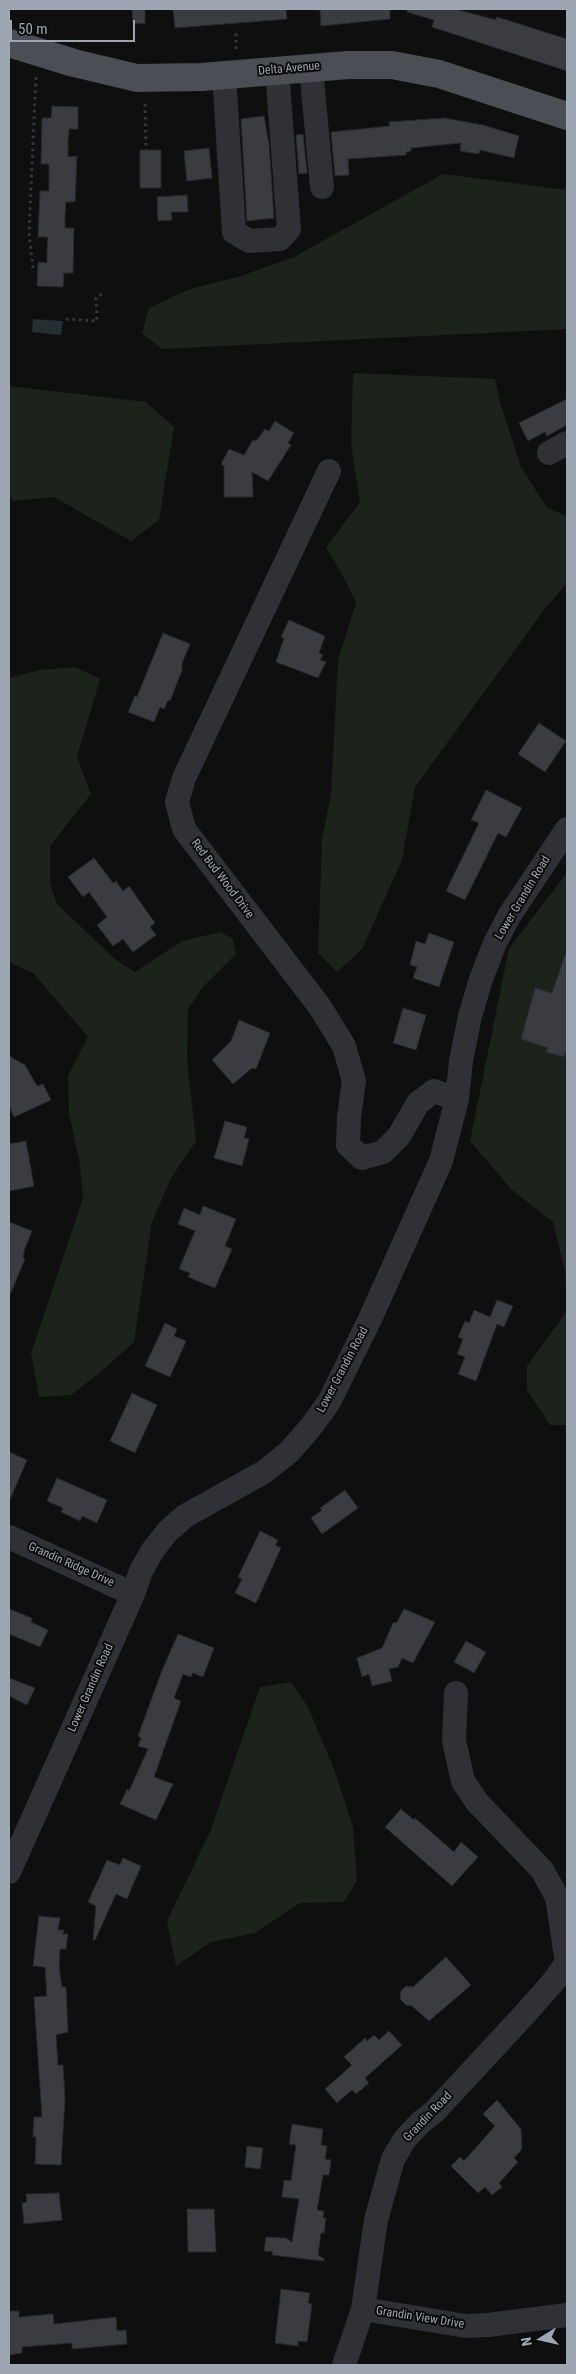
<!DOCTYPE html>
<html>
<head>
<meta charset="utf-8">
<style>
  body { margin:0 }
  #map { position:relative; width:576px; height:2374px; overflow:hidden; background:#0f0f10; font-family:"Roboto Condensed",sans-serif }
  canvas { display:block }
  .frame { position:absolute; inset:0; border:10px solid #9ea6b3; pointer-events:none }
  .north { position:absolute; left:516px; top:2314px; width:50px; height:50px; -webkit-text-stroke:4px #0a0a0b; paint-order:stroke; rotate:260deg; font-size:14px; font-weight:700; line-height:20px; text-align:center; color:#9ea6b3 }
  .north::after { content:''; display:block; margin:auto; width:18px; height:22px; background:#9ea6b3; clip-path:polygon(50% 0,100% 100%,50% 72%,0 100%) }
  .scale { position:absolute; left:10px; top:20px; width:125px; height:22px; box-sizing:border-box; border:2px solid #9ea6b3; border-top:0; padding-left:6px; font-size:15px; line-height:18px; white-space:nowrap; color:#9ea6b3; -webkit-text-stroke:4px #0a0a0b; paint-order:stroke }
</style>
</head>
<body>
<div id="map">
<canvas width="576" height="2374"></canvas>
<div class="frame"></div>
<div class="north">N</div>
<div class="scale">50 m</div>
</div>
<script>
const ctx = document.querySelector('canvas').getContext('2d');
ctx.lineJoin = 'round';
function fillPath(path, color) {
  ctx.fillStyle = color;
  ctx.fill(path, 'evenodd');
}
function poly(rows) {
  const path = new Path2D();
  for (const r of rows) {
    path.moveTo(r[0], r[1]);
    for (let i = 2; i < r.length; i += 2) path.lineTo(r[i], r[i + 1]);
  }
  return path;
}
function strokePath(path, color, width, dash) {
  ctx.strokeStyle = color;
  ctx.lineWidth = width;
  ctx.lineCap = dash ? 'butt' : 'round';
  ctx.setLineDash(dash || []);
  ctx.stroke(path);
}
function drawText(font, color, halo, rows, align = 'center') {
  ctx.font = font + ' "Roboto Condensed",sans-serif';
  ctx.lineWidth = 4;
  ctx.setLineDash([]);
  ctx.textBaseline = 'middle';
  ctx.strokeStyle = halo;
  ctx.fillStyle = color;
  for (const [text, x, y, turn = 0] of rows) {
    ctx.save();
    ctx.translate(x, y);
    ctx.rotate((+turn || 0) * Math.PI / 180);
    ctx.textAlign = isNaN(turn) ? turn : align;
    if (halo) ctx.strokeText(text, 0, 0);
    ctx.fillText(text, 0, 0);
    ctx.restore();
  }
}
const green = poly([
  [443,174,567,190,567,329,162,349,142,333,149,308,190,289,241,276,294,257],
  [353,373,495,379,501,405,521,467,547,508,567,516,567,583,544,610,415,787,402,860,362,949,337,972,318,953,322,839,331,795,338,660,356,603,344,578,326,547,360,502,351,444],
  [9,386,146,402,174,427,159,520,131,541,54,497,13,501,9,494],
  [76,667,100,679,77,757,91,794,50,846,50,883,57,904,115,959,135,972,182,941,220,932,233,939,236,954,203,987,188,1009,187,1059,196,1141,171,1178,152,1222,134,1342,102,1371,71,1395,39,1397,31,1353,83,1198,80,1165,69,1113,68,1076,88,1037,33,973,9,962,9,678,39,670],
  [567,873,567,1307,565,1271,553,1222,512,1190,470,1141,509,948],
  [567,1311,567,1425,550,1425,527,1390,527,1366],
  [291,1682,308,1707,334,1769,353,1827,357,1880,344,1902,300,1903,255,1933,211,1942,176,1966,167,1921,210,1832,260,1687]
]);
const water = poly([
  [33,319,63,321,61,335,32,332]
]);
const building = poly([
  [132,9,145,9,145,24,133,23,132,9],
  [173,9,286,9,287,19,175,28,173,9],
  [320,9,390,9,390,19,321,26,320,9],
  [407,9,455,9,496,20,497,17,567,39,567,71,432,27,434,20,407,12,407,9],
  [52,106,78,107,78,129,69,129,68,142,68,157,77,156,75,202,66,202,65,215,65,228,74,228,73,273,64,273,63,287,37,286,38,262,47,263,47,250,48,237,38,237,40,191,49,191,49,164,41,164,42,118,51,118,52,106],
  [264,116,269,144,274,218,247,221,241,119,264,116],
  [444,118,483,125,519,136,514,158,480,150,479,154,460,151,461,143,411,148,411,151,406,152,406,155,348,159,349,175,335,176,331,132,390,126,389,122,444,118],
  [303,134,307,173,299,174,296,135,303,134],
  [209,148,212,178,187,181,184,151,209,148],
  [140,150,161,150,161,188,140,188,140,150],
  [187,195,188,212,171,212,172,220,158,221,157,197,187,195],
  [567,399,567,425,547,436,545,432,528,441,519,423,567,399],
  [275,421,294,433,288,443,291,445,268,481,252,472,253,497,224,497,224,466,221,464,229,449,244,455,253,440,256,441,265,429,269,431,275,421],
  [289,620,325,636,319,653,323,655,320,660,326,662,318,678,276,662,284,638,281,637,289,620],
  [163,633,190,644,182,663,182,670,170,701,168,700,164,709,160,707,154,722,128,712,135,696,137,697,163,633],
  [539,723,566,741,545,772,518,754,539,723],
  [486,790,522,808,506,837,498,833,465,900,446,891,479,823,471,820,486,790],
  [94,858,113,883,116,881,123,891,129,886,155,923,150,927,156,935,133,952,123,939,113,946,97,925,107,917,89,892,83,897,68,877,94,858],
  [429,933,454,942,439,987,413,978,417,967,410,965,416,941,425,944,429,933],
  [565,955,567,955,567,1049,564,1057,546,1052,548,1048,521,1039,535,988,552,993,565,955],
  [403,1008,426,1015,416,1050,393,1043,403,1008],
  [239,1020,270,1033,256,1069,252,1068,233,1084,212,1060,231,1041,239,1020],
  [9,1056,25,1065,37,1086,43,1084,51,1100,14,1117,9,1106,9,1056],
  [225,1121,247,1127,244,1138,249,1139,242,1166,214,1158,225,1121],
  [26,1141,34,1186,9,1191,9,1144,26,1141],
  [203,1206,236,1219,225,1246,232,1249,215,1288,188,1277,190,1273,179,1269,195,1231,178,1224,184,1208,200,1215,203,1206],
  [9,1222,32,1231,25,1248,23,1258,25,1259,9,1297,9,1222],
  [497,1300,513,1306,504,1327,497,1324,476,1381,458,1374,465,1357,457,1354,463,1339,458,1337,465,1321,469,1323,474,1310,490,1317,497,1300],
  [165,1323,177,1329,174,1336,186,1341,170,1377,145,1366,165,1323],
  [132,1393,157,1405,135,1453,110,1441,132,1393],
  [9,1452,27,1460,9,1502,9,1452],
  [57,1478,107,1500,97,1523,82,1516,80,1521,61,1512,63,1508,47,1501,57,1478],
  [345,1490,358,1508,322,1534,311,1518,322,1510,320,1508,345,1490],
  [260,1531,278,1540,275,1545,281,1548,256,1603,235,1593,242,1579,238,1577,260,1531],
  [9,1609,32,1618,31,1622,48,1630,40,1647,9,1634,9,1609],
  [404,1609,435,1622,413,1663,402,1658,398,1667,389,1669,392,1681,372,1686,369,1674,362,1677,357,1658,382,1648,393,1623,397,1622,404,1609],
  [178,1634,214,1648,203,1677,193,1673,191,1677,183,1674,174,1698,181,1701,154,1777,173,1784,156,1820,120,1804,127,1789,129,1791,148,1749,138,1746,141,1738,138,1736,161,1673,178,1634],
  [466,1641,486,1652,474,1673,454,1662,466,1641],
  [9,1678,35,1688,27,1705,9,1696,9,1678],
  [401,1809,414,1820,415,1818,454,1852,461,1842,478,1857,452,1886,385,1827,401,1809],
  [123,1858,141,1866,127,1899,116,1894,95,1940,93,1940,96,1906,88,1902,107,1860,120,1865,123,1858],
  [39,1916,60,1918,58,1930,64,1930,63,1934,68,1934,66,1949,60,1949,59,1968,62,1987,66,1987,68,2032,56,2035,58,2065,63,2065,65,2098,61,2165,35,2164,36,2137,33,2137,34,2117,42,2117,34,1997,47,1996,45,1967,33,1966,39,1916],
  [446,1957,471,1985,429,2021,412,2006,406,2005,400,1999,401,1991,406,1986,413,1987,446,1957],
  [389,2031,402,2045,365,2078,369,2083,356,2094,352,2090,337,2103,325,2089,352,2065,344,2057,365,2038,367,2041,374,2035,379,2040,389,2031],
  [497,2100,521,2129,522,2149,514,2158,518,2162,499,2183,502,2187,492,2195,485,2187,478,2193,451,2166,460,2157,464,2161,495,2126,483,2114,497,2100],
  [292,2124,323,2129,321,2145,327,2146,325,2159,331,2160,329,2175,323,2175,317,2210,324,2211,323,2218,326,2218,324,2233,321,2233,318,2255,324,2259,324,2261,272,2255,273,2252,264,2251,266,2237,286,2238,292,2242,299,2199,282,2197,284,2180,291,2181,296,2145,289,2144,292,2124],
  [247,2146,263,2148,260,2169,245,2167,247,2146],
  [59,2193,62,2220,24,2224,22,2203,27,2202,26,2194,59,2193],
  [187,2209,214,2209,216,2252,188,2252,187,2209],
  [281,2289,310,2293,308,2303,312,2304,307,2342,298,2341,298,2346,275,2343,281,2289],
  [9,2311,19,2311,19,2317,53,2314,54,2324,116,2317,117,2331,126,2330,127,2344,72,2349,72,2343,22,2347,22,2353,9,2355,9,2311]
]);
const path = poly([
  [236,49,236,31],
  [145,104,146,150],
  [33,268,29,233,36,75],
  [66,319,97,321,96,298,103,293]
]);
const minor = poly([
  [311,68,322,187],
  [224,75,234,232,249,241,280,239,289,229,277,70],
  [549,453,567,443],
  [329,471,184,778,177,802,184,829,320,1007,344,1046,354,1081,349,1117,348,1145,362,1158,383,1152,399,1136,418,1103,434,1091,457,1099],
  [9,1537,133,1594],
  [456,1693,454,1741,463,1781,477,1802,542,1870,557,1897,567,1963],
  [9,1872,133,1594,141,1571,153,1550,167,1532,185,1516,264,1472,289,1452,310,1428,329,1402,370,1319,441,1161,457,1099,461,1061,470,1016,481,979,495,943,509,916,567,829],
  [363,2309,466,2326,488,2325,567,2315],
  [344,2365,363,2309,376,2220,393,2159,405,2139,421,2122,434,2112,523,2016,554,1981,567,1962]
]);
const major = poly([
  [9,43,74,63,137,78,202,77,348,65,392,65,439,74,567,116]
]);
const streetNames = [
  ["Delta Avenue",289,69,-5],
  ["Red Bud Wood Drive",222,879,53],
  ["Lower Grandin Road",523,898,-59],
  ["Lower Grandin Road",343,1370,-62],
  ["Grandin Ridge Drive",71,1565,24],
  ["Lower Grandin Road",91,1688,-66],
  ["Grandin Road",428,2117,-46],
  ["Grandin View Drive",420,2318,9]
];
fillPath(green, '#1b231b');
fillPath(water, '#242f35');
fillPath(building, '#3b3c41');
strokePath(building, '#29292d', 1);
strokePath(path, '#35383d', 3, [2.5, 4]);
strokePath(minor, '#2f3136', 24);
strokePath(major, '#4b4e55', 28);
drawText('12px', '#9ea6b3', '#0a0a0b', streetNames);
</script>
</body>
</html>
